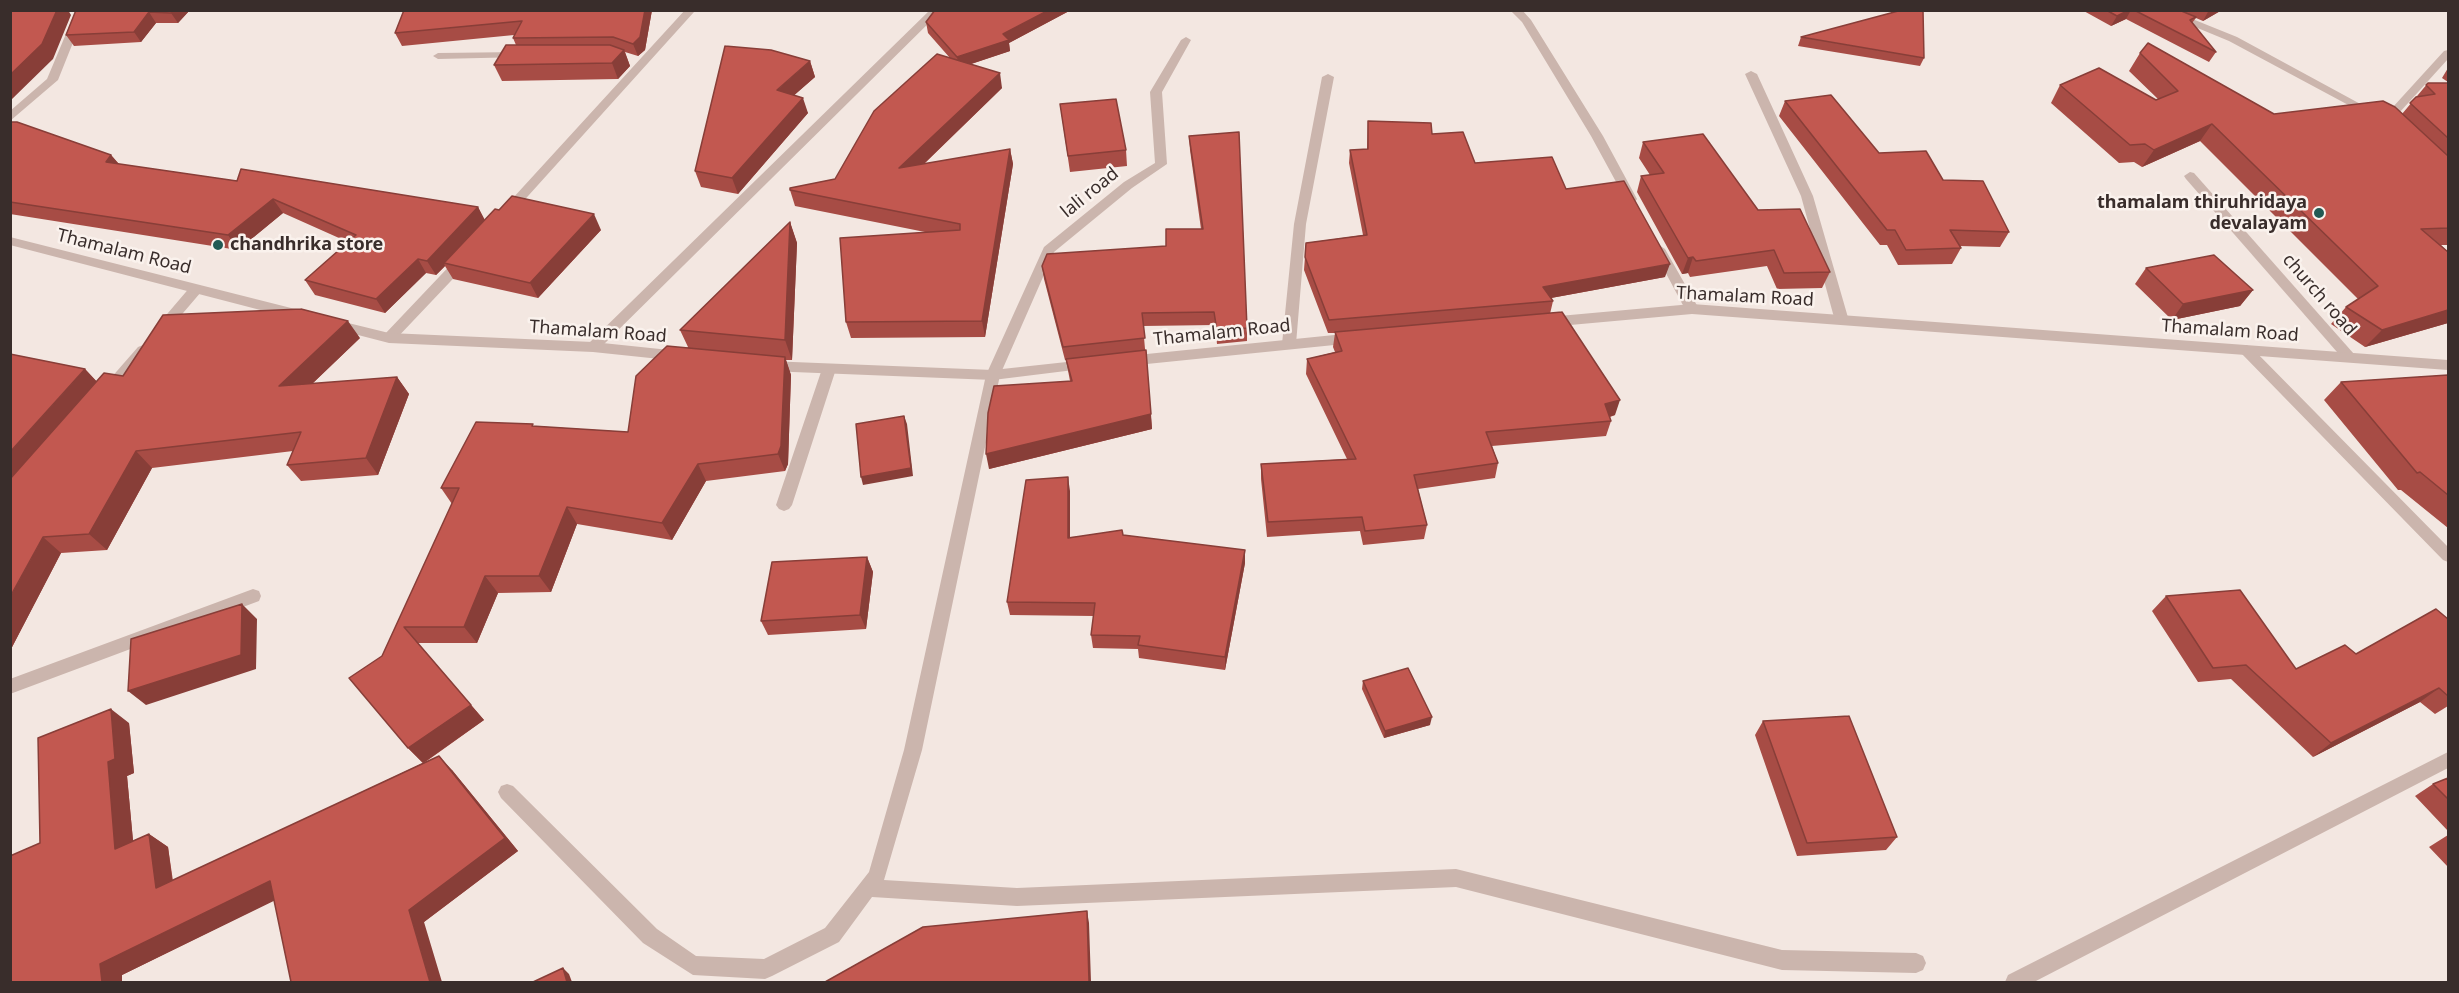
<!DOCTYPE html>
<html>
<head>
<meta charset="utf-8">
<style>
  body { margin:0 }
  #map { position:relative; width:2459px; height:993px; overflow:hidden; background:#f3e7e1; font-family:"Noto Sans",sans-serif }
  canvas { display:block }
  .frame { position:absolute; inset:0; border:12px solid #392d2b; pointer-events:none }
</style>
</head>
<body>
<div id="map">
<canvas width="2459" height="993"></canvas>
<div class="frame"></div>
</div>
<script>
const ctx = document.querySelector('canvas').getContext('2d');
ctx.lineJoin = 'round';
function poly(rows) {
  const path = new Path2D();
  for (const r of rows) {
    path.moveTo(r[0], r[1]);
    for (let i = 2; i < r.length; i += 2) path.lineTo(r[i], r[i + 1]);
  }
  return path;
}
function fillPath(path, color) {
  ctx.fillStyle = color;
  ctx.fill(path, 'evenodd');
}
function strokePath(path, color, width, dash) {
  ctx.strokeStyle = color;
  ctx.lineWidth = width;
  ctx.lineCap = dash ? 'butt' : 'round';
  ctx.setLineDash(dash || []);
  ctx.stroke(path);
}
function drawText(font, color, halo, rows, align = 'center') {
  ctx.font = font + ' "Noto Sans",sans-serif';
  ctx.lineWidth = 5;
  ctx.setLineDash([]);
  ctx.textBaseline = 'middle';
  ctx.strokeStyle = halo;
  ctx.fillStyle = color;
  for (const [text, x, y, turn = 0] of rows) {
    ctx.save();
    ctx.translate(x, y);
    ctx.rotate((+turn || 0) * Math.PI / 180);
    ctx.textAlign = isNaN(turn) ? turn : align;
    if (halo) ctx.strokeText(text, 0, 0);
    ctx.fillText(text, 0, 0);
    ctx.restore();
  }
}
const service = poly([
  [2190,172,2194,173,2354,354,2356,357,2354,360,2344,360,2186,179,2184,176,2190,172]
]);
const minor = poly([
  [76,10,86,10,58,80,10,121,10,111,47,79,76,10],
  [685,10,694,12,510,216,502,216,500,213,502,210,685,10],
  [930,10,942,10,598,350,588,350,586,347,588,344,930,10],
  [1510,10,1522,10,1531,20,1603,136,1637,199,1635,202,1627,202,1591,136,1522,22,1510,10],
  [2154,10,2170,10,2237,37,2377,113,2371,116,2367,115,2229,41,2154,10],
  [1186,37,1191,40,1162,92,1167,164,1132,188,1054,252,1000,375,922,750,884,880,1017,888,1456,869,1782,950,1916,953,1923,956,1926,963,1923,970,1916,973,1782,970,1456,887,1017,906,872,897,839,942,772,976,765,979,693,975,643,943,501,798,498,792,501,786,507,784,513,786,657,929,696,956,764,959,825,928,869,872,904,750,986,375,1044,247,1124,182,1155,163,1150,92,1181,40,1186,37],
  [2448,50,2448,59,2390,123,2382,123,2382,119,2444,51,2448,50],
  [520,52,524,53,524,57,438,59,433,56,438,53,520,52],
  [1751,71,1757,74,1813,196,1849,321,1847,324,1837,324,1835,321,1801,196,1745,74,1751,71],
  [1328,74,1334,77,1306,224,1296,344,1289,349,1282,344,1294,224,1322,77,1328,74],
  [1659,245,1665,249,1699,309,1697,312,1687,312,1685,309,1653,249,1659,245],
  [463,256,469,260,468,263,394,341,384,341,382,338,384,335,458,257,463,256],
  [196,285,201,286,203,289,201,292,166,333,156,333,154,330,156,327,191,286,196,285],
  [143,345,150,350,148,353,113,395,103,395,101,391,103,387,138,347,143,345],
  [2246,345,2251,347,2448,547,2448,562,2443,560,2241,353,2239,350,2246,345],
  [829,364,836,369,792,505,789,509,784,511,779,509,776,505,822,369,829,364],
  [253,589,259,591,261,596,259,601,10,694,10,679,253,589],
  [2448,752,2448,768,2034,982,2005,982,2008,975,2448,752]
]);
const tertiary = poly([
  [10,237,295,309,302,314,295,319,10,245,10,237],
  [1692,304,2448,360,2448,370,1692,314,1548,327,1541,322,1548,317,1692,304],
  [336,320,389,333,593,342,679,351,686,356,679,361,593,352,389,343,331,328,329,325,336,320],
  [1354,333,1361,338,1354,343,1127,366,1120,361,1127,356,1354,333],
  [1085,360,1090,362,1092,365,1090,368,993,380,768,371,761,366,768,361,993,370,1085,360]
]);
const wall = poly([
  [76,10,190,10,178,23,156,23,141,42,74,46,66,35],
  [404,10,652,10,645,50,638,56,625,52,630,66,618,79,502,81,494,65,516,45,513,38,514,35,402,46,395,33],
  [935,10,1071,10,1009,43,1010,51,971,64,1002,88,924,164,1010,149,1013,164,985,337,851,338,846,322,925,232,795,206,790,190,835,179,950,58,928,33,926,22],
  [2082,10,2222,10,2203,21,2196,18,2192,23,2216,52,2209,62,2126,19,2111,26],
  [1801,37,1924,58,1920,66,1798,46],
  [2140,53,2274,114,2402,114,2428,83,2448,83,2448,245,2441,245,2448,252,2448,323,2365,347,2331,324,2346,307,2358,299,2200,141,2142,167,2134,162,2119,163,2051,103,2060,85,2156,100,2158,99,2129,71],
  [810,61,815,77,794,95,808,113,738,194,701,187,695,171],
  [2448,68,2448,82,2442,78],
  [1785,101,1879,153,1943,180,2009,232,2000,247,1959,246,1961,248,1952,264,1898,265,1887,245,1880,245,1779,116],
  [1060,104,1126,150,1127,166,1070,172],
  [1368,121,1432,134,1475,163,1566,189,1665,277,1551,298,1553,301,1550,314,1615,415,1610,417,1611,421,1606,436,1492,446,1498,463,1495,478,1418,489,1427,525,1424,539,1363,545,1360,531,1267,537,1261,479,1261,464,1347,459,1306,374,1307,359,1335,352,1333,347,1335,333,1328,333,1304,270,1306,243,1363,235,1349,163,1350,150,1367,149],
  [10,122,111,155,119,164,237,181,478,207,484,220,601,230,538,298,453,279,445,266,436,275,426,273,385,313,315,295,305,280,348,242,283,213,238,250,10,214],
  [1189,136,1247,328,1247,341,1217,344,1215,325,1143,326,1152,429,989,469,1070,381,1066,360,1065,360,1044,279,1042,266,1166,246,1201,229,1190,150],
  [1643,142,1758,210,1830,272,1822,288,1777,289,1767,266,1690,277,1688,273,1682,274,1637,192,1641,176,1650,175,1639,158],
  [790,222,797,243,792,360,786,360,791,375,788,464,785,471,706,481,672,540,577,524,551,592,498,593,477,643,418,643,484,720,424,763,452,770,518,851,424,922,274,900,122,975,122,982,10,982,40,843,129,723,134,773,127,776,133,841,149,834,168,847,173,881,423,763,408,748,382,656,452,504,441,488,534,426,628,432,688,347,680,330],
  [2146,268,2253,290,2240,306,2172,320,2135,284],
  [360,338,312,384,397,377,409,394,378,475,301,481,287,465,293,451,152,468,107,550,61,553,10,651,85,369,96,381],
  [2448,375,2448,528,2401,490,2398,490,2324,400,2341,382],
  [1070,491,1070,537,1123,535,1245,563,1225,670,1139,658,1138,649,1093,648,1091,635,1094,616,1010,615,1007,602],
  [867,557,873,572,866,629,768,635,761,621],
  [2166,596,2296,669,2356,654,2448,619,2448,706,2435,714,2420,702,2313,757,2231,679,2198,682,2152,611],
  [1363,681,1430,725,1384,738,1362,689],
  [1763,721,1897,837,1886,850,1797,856,1755,735],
  [2448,778,2448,831,2415,796,2433,784],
  [2448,835,2448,867,2429,847]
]);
const shadedWall = poly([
  [57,10,68,10,71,15,53,59,10,101,10,75],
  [173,10,190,10,178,23,171,13],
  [645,10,652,10,645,50,638,56,633,44],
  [1049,10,1071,10,1009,43,1010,51,959,68,957,57],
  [2129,10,2131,10,2126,19,2111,26,2117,16],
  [2209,10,2222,10,2203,21],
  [149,12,156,23,141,42,134,32],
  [624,50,630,66,618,79,612,63],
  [810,61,815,77,782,106,777,90],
  [1000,73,1002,88,903,184,899,168],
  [803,98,808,113,738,194,732,178],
  [2212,124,2200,141,2142,167,2154,150],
  [1010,149,1013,164,985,337,982,321],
  [111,155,123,169,106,162],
  [273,199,283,213,238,250,228,235],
  [478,207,486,222,444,263,445,266,436,275,427,261],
  [594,214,601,230,538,298,530,283],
  [790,222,797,243,792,360,785,340],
  [1693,257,1688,273,1682,274,1688,258],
  [418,259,426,273,385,313,376,299],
  [1670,264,1665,277,1540,300,1543,287],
  [2253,290,2240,306,2172,320,2183,304],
  [2448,310,2448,323,2365,347,2382,330],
  [348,321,360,338,292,403,279,386],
  [785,357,791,375,788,464,785,471,778,454],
  [85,369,101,386,10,489,10,452],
  [397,377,409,394,378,475,366,458],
  [1620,400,1615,415,1600,419,1605,404],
  [1151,414,1152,429,989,469,986,454],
  [904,416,907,424,913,476,863,485,861,477],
  [136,451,152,468,107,550,89,534],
  [698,464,706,481,672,540,662,523],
  [1068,477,1070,491,1070,551,1068,538],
  [567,507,577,524,551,592,539,576],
  [43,537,61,553,10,651,10,597],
  [1245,550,1245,563,1225,670,1225,657],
  [867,557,873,572,866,629,860,615],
  [485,576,498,593,477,643,464,627],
  [242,604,257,619,256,669,146,705,128,691],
  [2439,688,2420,702,2313,757,2331,743],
  [471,705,484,720,423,763,408,748],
  [111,709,129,723,134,773,127,776,135,862,115,849,108,762],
  [1432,717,1430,725,1384,738,1385,731],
  [439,756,452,770,518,851,424,922,442,982,430,982,409,910],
  [149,834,168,847,175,901,156,888],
  [270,881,288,894,122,975,122,982,102,982,100,964],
  [1087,911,1089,923,1091,982,1089,982],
  [563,968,569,974,572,982,567,982]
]);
const building = poly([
  [10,10,57,10,42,44,10,75,10,10],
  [76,10,173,10,171,13,149,12,134,32,66,35,76,10],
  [404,10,645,10,640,37,633,44,613,37,513,38,522,21,395,33,404,10],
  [935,10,1049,10,1003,34,1009,40,957,57,926,22,935,10],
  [1902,10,1923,10,1924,58,1801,37,1902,10],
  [2106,10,2129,10,2117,16,2106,10],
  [2134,10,2179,10,2196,17,2190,20,2216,52,2134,10],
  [2148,43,2274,114,2383,101,2395,107,2448,156,2448,228,2421,229,2448,252,2448,310,2382,330,2346,307,2378,286,2212,124,2154,150,2145,144,2130,145,2060,85,2099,68,2156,100,2178,91,2140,53,2148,43],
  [506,45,610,45,624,50,612,63,494,65,506,45],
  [725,46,771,50,810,61,777,90,803,98,732,178,695,171,725,46],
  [937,54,1000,73,899,168,1010,149,982,321,846,322,840,238,960,230,960,224,790,190,790,188,835,179,874,111,937,54],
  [2428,83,2448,83,2448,138,2410,103,2416,97,2435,94,2426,85,2428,83],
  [1831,95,1879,153,1926,151,1943,180,1983,181,2009,232,1950,230,1961,248,1906,250,1895,230,1887,230,1785,101,1831,95],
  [1116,99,1126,150,1068,156,1060,104,1116,99],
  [1368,121,1431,123,1432,134,1463,132,1475,163,1552,157,1566,189,1624,181,1670,264,1543,287,1553,301,1329,320,1305,257,1306,243,1367,235,1350,150,1368,149,1368,121],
  [10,122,17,122,111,155,106,162,237,181,241,169,478,207,427,261,418,259,376,299,305,280,356,235,273,199,228,235,10,202,10,122],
  [1239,132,1247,328,1217,331,1214,312,1142,313,1145,338,1063,347,1042,266,1047,254,1166,246,1166,229,1203,229,1189,136,1239,132],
  [1703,134,1758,210,1800,209,1830,272,1784,273,1774,250,1696,261,1693,257,1688,258,1641,176,1664,173,1643,142,1703,134],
  [512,196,594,214,530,283,444,263,495,209,499,210,512,196],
  [790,222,785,340,680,330,790,222],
  [2214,255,2253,290,2183,304,2146,268,2214,255],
  [301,309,348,321,279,386,397,377,366,458,287,465,301,432,136,451,89,534,43,537,10,597,10,479,104,373,123,376,163,315,301,309],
  [1562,312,1620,400,1605,404,1611,421,1486,432,1498,463,1414,475,1427,525,1365,531,1362,517,1268,522,1261,464,1356,459,1307,359,1342,351,1335,332,1562,312],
  [667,346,785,357,781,446,778,454,698,464,662,523,567,507,539,576,485,576,464,627,404,627,471,705,408,748,349,678,382,656,459,488,441,488,476,422,533,424,532,426,628,432,636,376,667,346],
  [1146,350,1151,414,986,454,988,413,994,386,1072,381,1066,359,1146,350],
  [10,354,85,369,10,452,10,354],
  [2448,375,2448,495,2420,472,2417,473,2341,382,2448,375],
  [904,416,911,468,861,477,856,424,904,416],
  [1068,477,1068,538,1122,530,1123,535,1245,550,1225,657,1138,645,1140,636,1091,635,1095,603,1007,602,1026,480,1068,477],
  [867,557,860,615,761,621,772,562,867,557],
  [2240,590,2296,669,2345,645,2356,654,2436,609,2448,619,2448,696,2439,688,2331,743,2246,665,2213,668,2166,596,2240,590],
  [242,604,241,655,128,691,131,639,242,604],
  [1408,668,1432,717,1385,731,1363,681,1408,668],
  [111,709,115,759,108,762,115,849,149,834,156,888,439,756,505,838,409,910,430,982,291,982,270,881,100,964,102,982,10,982,10,856,40,843,38,738,111,709],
  [1849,716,1897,837,1807,843,1763,721,1849,716],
  [2448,778,2448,799,2433,784,2448,778],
  [1087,911,1089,982,825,982,923,927,1087,911],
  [563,968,567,982,533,982,563,968]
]);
const markers = [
  [2319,213,6,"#215a54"],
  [218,245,6,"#215a54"]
];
const streetNames = [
  ["lali road",1090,193,-39],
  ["Thamalam Road",124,252,14],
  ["church road",2319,295,49],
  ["Thamalam Road",1745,297,3],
  ["Thamalam Road",2230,331,4],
  ["Thamalam Road",598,332,4],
  ["Thamalam Road",1222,333,-6]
];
const poiNames = [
  ["thamalam thiruhridaya",2307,203],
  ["devalayam",2307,224],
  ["chandhrika store",230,245,"left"]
];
fillPath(service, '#cbb5ad');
fillPath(minor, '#cbb5ad');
fillPath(tertiary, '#cbb5ad');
fillPath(wall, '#a74c45');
fillPath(shadedWall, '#883e38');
fillPath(building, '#c25850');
strokePath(building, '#883e38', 1.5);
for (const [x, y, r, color] of markers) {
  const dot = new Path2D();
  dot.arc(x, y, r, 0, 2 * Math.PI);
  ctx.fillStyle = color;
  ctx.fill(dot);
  strokePath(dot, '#faf2ed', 2);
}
drawText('18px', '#392d2b', '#faf2ed', streetNames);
drawText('bold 18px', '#392d2b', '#faf2ed', poiNames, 'right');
</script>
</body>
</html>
